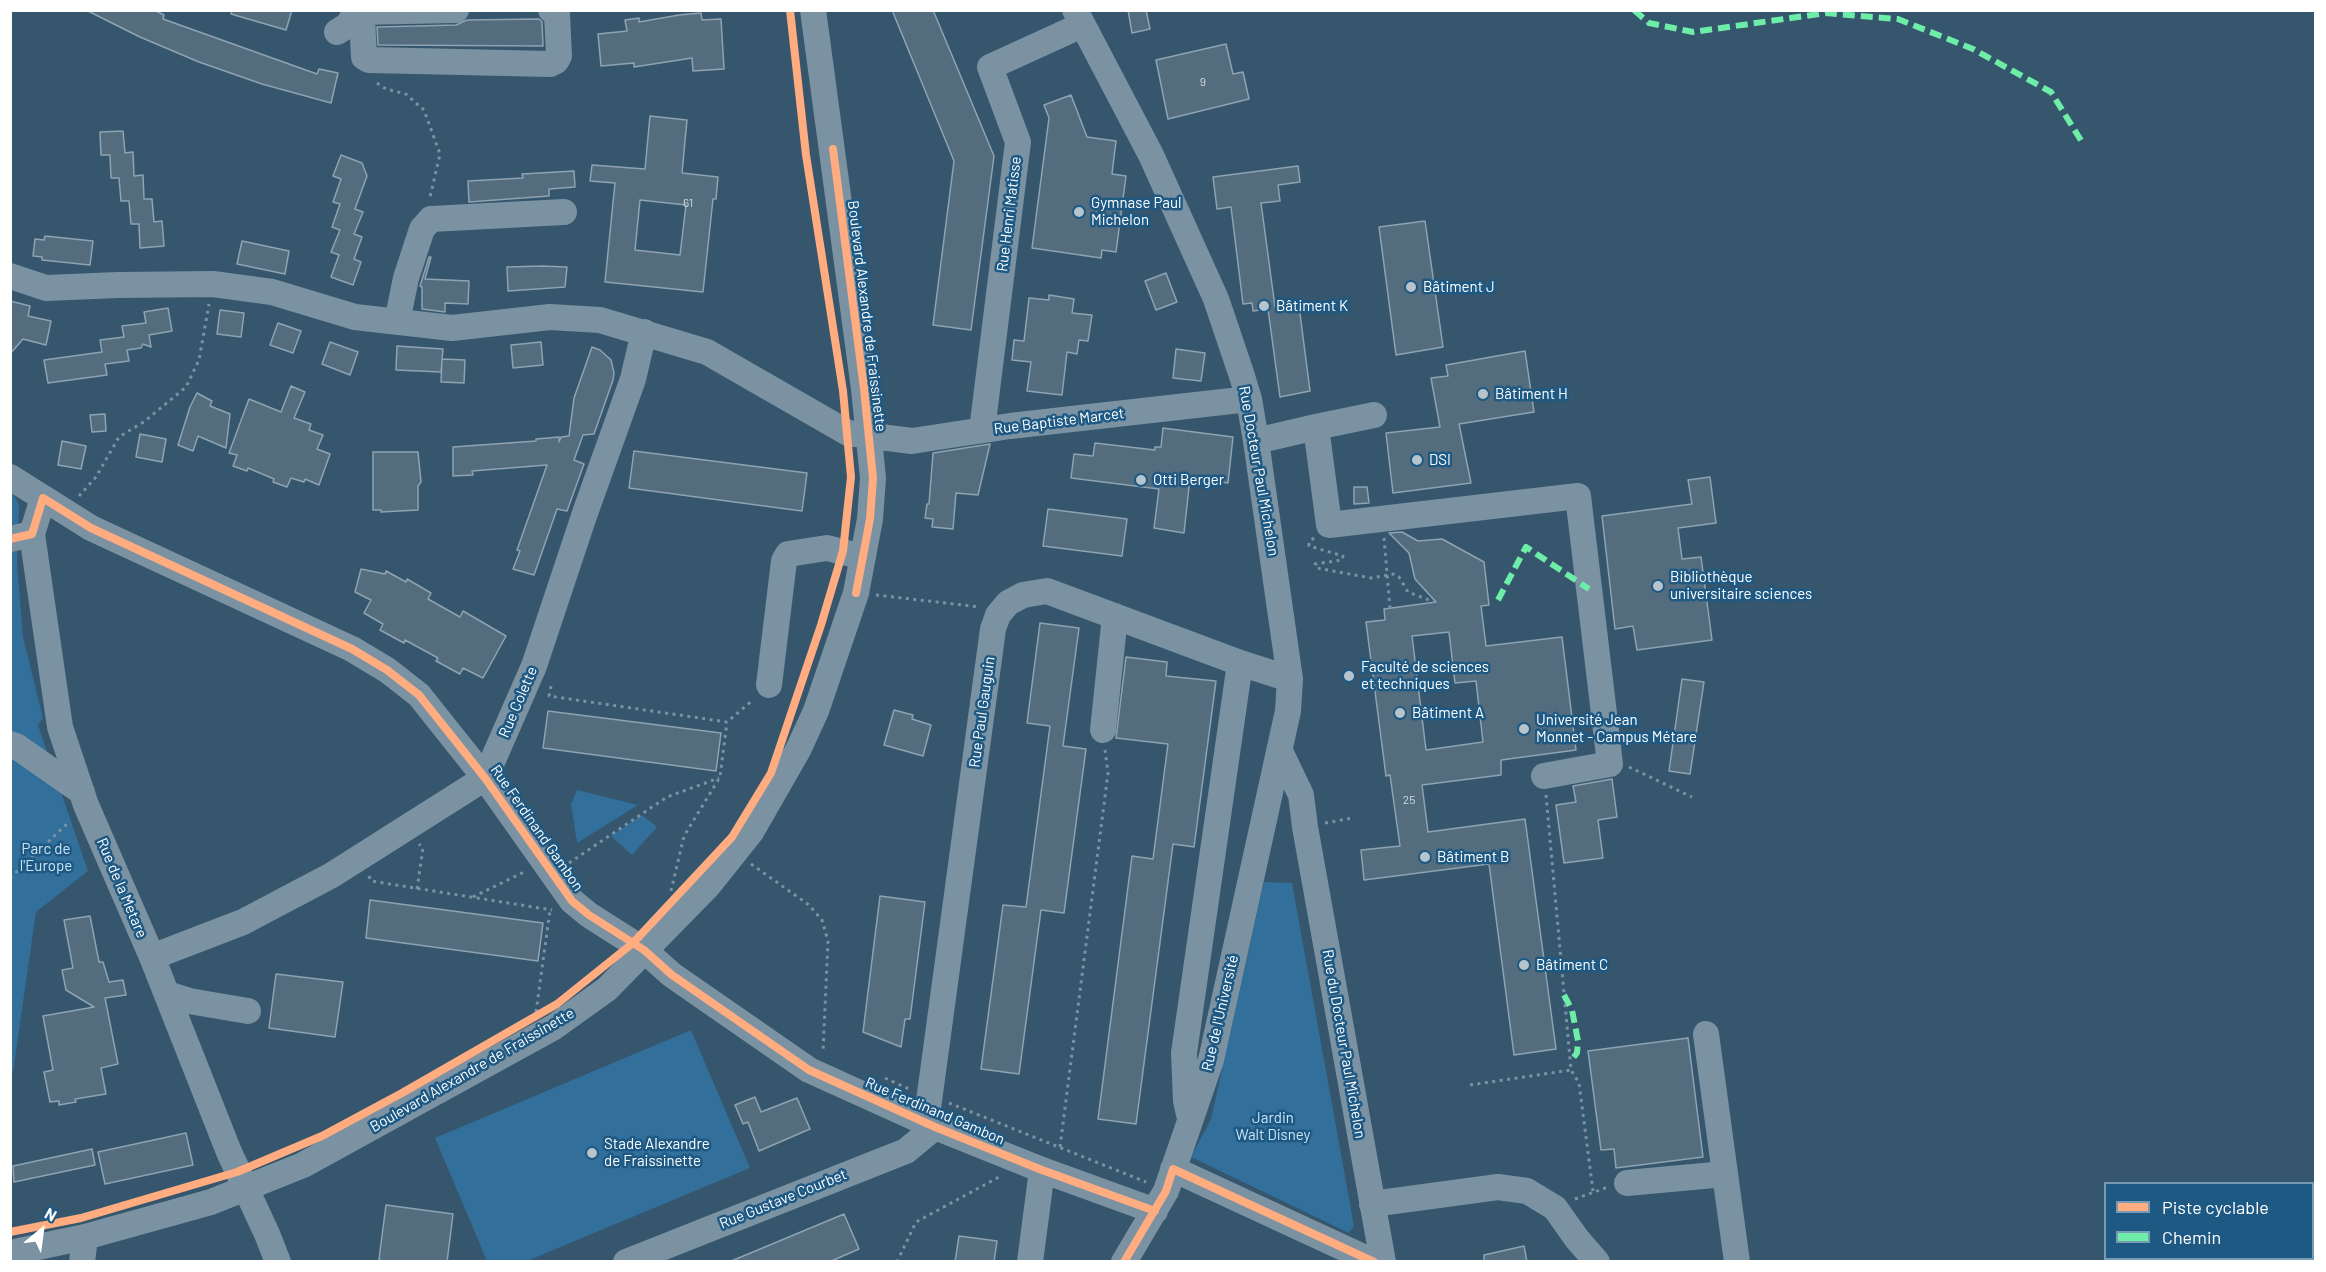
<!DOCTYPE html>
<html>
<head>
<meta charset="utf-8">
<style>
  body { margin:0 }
  #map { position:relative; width:2326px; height:1272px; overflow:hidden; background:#35566d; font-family:Barlow,sans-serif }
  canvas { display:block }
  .frame { position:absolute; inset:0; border:12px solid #fff; pointer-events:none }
  .legend { position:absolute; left:2104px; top:1182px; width:210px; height:78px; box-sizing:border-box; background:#1e5984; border:2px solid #789bb5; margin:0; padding:8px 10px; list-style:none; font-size:18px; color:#fff }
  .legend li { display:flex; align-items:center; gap:12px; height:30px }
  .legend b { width:30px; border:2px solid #789bb5 }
  .north { position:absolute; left:12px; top:1200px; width:60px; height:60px; -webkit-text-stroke:4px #1e5984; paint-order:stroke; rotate:29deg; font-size:16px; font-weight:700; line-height:24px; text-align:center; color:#fff }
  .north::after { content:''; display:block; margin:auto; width:21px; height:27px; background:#fff; clip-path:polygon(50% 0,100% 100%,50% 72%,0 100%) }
</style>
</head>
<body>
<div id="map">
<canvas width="2326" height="1272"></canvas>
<div class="frame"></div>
<ul class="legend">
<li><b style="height:8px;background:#ffac80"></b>Piste cyclable</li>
<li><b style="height:8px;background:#6deda7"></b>Chemin</li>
</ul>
<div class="north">N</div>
</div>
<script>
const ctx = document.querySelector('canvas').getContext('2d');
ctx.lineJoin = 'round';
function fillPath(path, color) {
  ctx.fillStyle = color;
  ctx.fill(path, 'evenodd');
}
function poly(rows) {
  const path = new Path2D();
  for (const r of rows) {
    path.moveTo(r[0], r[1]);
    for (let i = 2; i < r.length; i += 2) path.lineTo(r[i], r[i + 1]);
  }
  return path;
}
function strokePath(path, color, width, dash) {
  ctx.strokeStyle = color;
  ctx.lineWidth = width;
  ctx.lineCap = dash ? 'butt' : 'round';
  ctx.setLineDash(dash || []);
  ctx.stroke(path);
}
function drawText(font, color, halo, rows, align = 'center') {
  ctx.font = font + ' Barlow,sans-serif';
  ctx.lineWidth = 5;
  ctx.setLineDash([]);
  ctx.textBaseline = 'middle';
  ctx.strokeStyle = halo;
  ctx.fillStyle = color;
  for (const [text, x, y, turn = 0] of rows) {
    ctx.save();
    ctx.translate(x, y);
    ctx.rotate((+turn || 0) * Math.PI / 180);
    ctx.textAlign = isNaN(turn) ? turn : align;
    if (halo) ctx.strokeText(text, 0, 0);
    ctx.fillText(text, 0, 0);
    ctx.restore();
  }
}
const green = poly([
  [10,491,13,493,19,505,17,564,23,637,43,718,38,725,88,871,36,912,13,1072,10,1070],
  [577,790,638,805,577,843,571,804],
  [642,815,657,827,632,855,611,836],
  [1264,882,1292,883,1354,1226,1349,1233,1191,1157,1211,1119],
  [691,1030,750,1168,527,1261,487,1261,435,1138]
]);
const building = poly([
  [86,10,154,10,164,15,163,19,317,74,319,69,338,73,331,103,262,84,199,62,140,37,86,10],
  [232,10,292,10,286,30,231,14,232,10],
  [892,10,933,10,994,156,971,330,933,325,954,161,892,10],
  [1128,10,1146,10,1150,29,1132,33,1128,10],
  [701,13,702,20,721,19,724,69,693,71,692,58,634,67,634,63,601,66,598,34,627,31,625,20,639,18,639,22,679,15,701,13],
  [539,19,542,22,543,46,378,45,377,27,456,25,467,20,539,19],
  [1226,44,1233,74,1243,72,1249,99,1168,119,1156,60,1226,44],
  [1071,95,1087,137,1116,141,1112,174,1126,176,1116,252,1102,250,1101,258,1032,248,1049,118,1044,105,1071,95],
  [650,116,687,120,682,173,718,177,716,199,713,199,703,292,605,282,615,183,590,181,592,165,645,169,650,116],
  [640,200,686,205,680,255,635,250,640,200],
  [123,131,125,153,133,152,134,176,143,175,144,199,152,199,154,222,162,221,164,246,140,248,139,224,131,224,129,201,121,201,119,178,111,178,110,155,101,155,100,132,123,131],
  [341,155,362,163,367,176,355,209,363,212,354,234,362,237,354,259,361,262,353,285,331,277,339,255,331,252,340,230,332,227,340,204,333,202,341,179,333,176,341,155],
  [1298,166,1300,182,1278,185,1280,201,1261,203,1275,307,1299,306,1310,391,1280,397,1268,309,1253,311,1252,303,1243,304,1231,207,1217,209,1213,177,1298,166],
  [574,171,575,187,549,189,549,196,469,202,468,181,523,178,522,174,574,171],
  [1425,221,1443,347,1396,355,1379,227,1425,221],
  [45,236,93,241,90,265,42,260,42,257,33,256,35,239,44,240,45,236],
  [242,241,289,251,285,274,237,264,242,241],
  [429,257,431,257,425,279,469,281,468,304,445,303,445,312,422,309,422,287,420,286,429,257],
  [542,266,567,267,565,287,508,291,507,267,542,266],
  [1166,273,1177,302,1156,310,1145,281,1166,273],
  [1049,295,1074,299,1072,313,1092,315,1088,341,1079,340,1077,354,1067,352,1062,395,1027,391,1031,362,1012,360,1014,340,1024,341,1029,298,1049,300,1049,295],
  [10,301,30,306,28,316,51,321,46,345,23,339,10,354,10,301],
  [168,308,172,331,149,335,151,347,143,344,141,348,127,350,129,361,105,364,107,375,48,383,44,360,102,352,100,340,124,337,122,326,146,323,144,312,168,308],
  [220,310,244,313,241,337,217,334,220,310],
  [278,323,301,331,293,353,270,345,278,323],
  [330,342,358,352,350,375,322,364,330,342],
  [541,342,543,365,513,368,511,345,541,342],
  [397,346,443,349,441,372,396,370,397,346],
  [592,347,600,350,611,360,614,373,613,380,594,434,583,435,574,460,584,464,567,511,557,509,534,575,513,569,520,551,517,550,547,465,472,471,473,475,453,476,453,447,536,441,536,439,559,437,559,442,561,437,569,436,574,398,592,347],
  [1176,349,1205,353,1201,381,1173,378,1176,349],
  [1525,351,1534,412,1459,424,1471,483,1393,493,1386,433,1440,427,1431,378,1448,376,1446,365,1525,351],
  [442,359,465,360,464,383,441,382,442,359],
  [291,386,305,392,294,418,311,424,309,430,323,435,317,449,330,454,319,485,305,479,304,482,291,478,287,487,273,482,274,479,248,468,247,471,233,466,237,455,229,453,249,399,281,412,291,386],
  [197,393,212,401,210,406,230,414,226,448,198,436,193,451,178,445,190,407,197,393],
  [105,414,106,431,92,432,90,415,105,414],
  [1163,428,1233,437,1228,483,1190,478,1184,533,1154,528,1159,489,1071,478,1074,454,1093,456,1095,443,1155,450,1155,447,1161,447,1163,428],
  [140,434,166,439,162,462,136,457,140,434],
  [62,441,86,446,81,469,58,465,62,441],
  [990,444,978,495,956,493,953,529,932,527,933,519,925,518,927,504,929,504,933,453,990,444],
  [634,451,807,473,802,511,629,488,634,451],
  [373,452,418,452,421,482,418,486,418,510,381,512,381,510,373,510,373,452],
  [1710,477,1716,523,1678,528,1682,559,1701,557,1712,640,1637,650,1633,626,1615,629,1602,516,1692,504,1688,480,1710,477],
  [1354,487,1367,487,1369,503,1354,504,1354,487],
  [1048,509,1127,519,1122,556,1043,546,1048,509],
  [1402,532,1418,541,1442,539,1484,562,1489,605,1481,606,1486,646,1562,637,1576,750,1501,760,1501,775,1422,785,1428,832,1525,819,1556,1049,1514,1055,1489,864,1364,880,1361,850,1400,846,1390,775,1386,776,1366,622,1385,620,1384,609,1436,602,1415,579,1409,553,1389,533,1402,532],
  [1449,632,1455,683,1476,681,1483,742,1426,750,1412,636,1449,632],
  [361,569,385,574,386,571,406,582,407,579,431,593,428,599,460,617,463,611,506,636,483,678,463,668,460,674,436,661,438,658,405,640,404,643,380,630,383,624,364,613,371,600,355,592,361,569],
  [1040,623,1079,628,1063,746,1086,749,1064,913,1041,910,1019,1074,981,1069,1003,905,1026,907,1050,726,1027,723,1040,623],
  [1126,657,1167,662,1166,676,1216,681,1194,847,1173,844,1136,1124,1098,1119,1132,856,1153,859,1168,744,1116,738,1126,657],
  [1682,679,1704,682,1690,774,1669,771,1682,679],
  [894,710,913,715,912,719,931,725,923,756,884,745,894,710],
  [548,711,721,733,716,771,543,748,548,711],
  [1612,779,1617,817,1598,820,1603,858,1564,863,1556,805,1576,802,1573,786,1612,779],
  [880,896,925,902,910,1019,905,1019,901,1047,863,1032,880,896],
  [370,900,543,923,538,961,366,938,370,900],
  [90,916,99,962,103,962,109,982,123,980,126,995,105,998,118,1064,101,1068,106,1094,75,1099,76,1102,59,1105,59,1101,50,1102,44,1072,53,1070,43,1016,94,1007,66,990,62,970,73,968,64,920,90,916],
  [276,974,343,982,335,1037,269,1028,276,974],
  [1688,1038,1703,1157,1616,1168,1614,1149,1601,1150,1588,1051,1688,1038],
  [755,1097,761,1112,797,1098,810,1129,759,1151,748,1122,743,1124,735,1105,755,1097],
  [186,1133,193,1165,105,1184,98,1152,186,1133],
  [92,1149,95,1165,14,1182,13,1166,92,1149],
  [386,1205,453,1214,447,1262,383,1262,379,1259,386,1205],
  [844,1214,859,1249,829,1262,729,1262,844,1214],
  [959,1236,997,1241,994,1262,955,1262,959,1236],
  [1524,1246,1527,1262,1484,1262,1484,1255,1524,1246]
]);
const path = poly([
  [377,83,386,89,406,94,424,110,440,154,430,197],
  [79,496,96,477,119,437,145,421,186,387,199,360,209,304],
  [1314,538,1309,542,1309,546,1343,556,1342,560,1315,564,1317,568,1371,578,1394,574,1399,577,1408,592,1434,602],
  [1384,538,1390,608],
  [876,595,980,607],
  [551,686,549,696,727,722,753,700],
  [1629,767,1692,797],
  [1546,795,1571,1070,1579,1083,1593,1191],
  [1325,823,1353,818],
  [569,863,667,797,719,778],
  [751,864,809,905,822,920,828,941,823,1052],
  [369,876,371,881,552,910],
  [10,878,70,821],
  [417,889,423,848,419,844],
  [671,891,684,836,720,777,727,722],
  [473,897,524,872],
  [536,1012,550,910],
  [885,1078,909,1089],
  [1470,1085,1571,1070],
  [949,1103,1146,1182],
  [1060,1147,1108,773,1105,750],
  [2312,1195,2316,1196],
  [1575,1199,1608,1187],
  [897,1262,916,1222,999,1177]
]);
const minor = poly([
  [1075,10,1151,155,1216,299,1241,373,1249,399,1256,441,1290,679,1288,711,1211,1060,1166,1191,1124,1262],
  [357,12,362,18,364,57,369,60,550,64,556,61,559,56,557,14,551,10],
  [357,12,456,10],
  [337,32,348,25,357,10],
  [10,276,46,288,118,285,213,284,272,292,355,317,452,328,550,317,600,320,707,352,848,433,912,441,1010,426,1249,399],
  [397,322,406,278,422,229,431,219,564,212],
  [1316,427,1374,415],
  [982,430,1018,142,990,67,1082,25],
  [1256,441,1316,427,1329,525,1578,496,1610,764,1544,776],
  [10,477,91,528,352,649,387,670,419,695,485,778,572,901,589,915,644,950,672,975,809,1070,935,1127,1042,1170,1155,1211],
  [43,498,32,534,60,727,86,805,152,957,229,1152,267,1234,278,1262],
  [10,539,32,534],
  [769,685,784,561,788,554,827,548,863,557],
  [1103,730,1115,616],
  [10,744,16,746,82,792],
  [1280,751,1301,795,1305,827,1383,1262],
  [152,957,243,922,332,875,485,778,534,666,585,513,633,379,644,332],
  [167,994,189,1001,248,1011],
  [1706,1034,1737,1262],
  [1189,1114,1186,1101,1184,1053,1240,663],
  [926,1123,993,629,998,615,1008,603,1023,595,1047,591,1240,663,1290,679],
  [1173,1169,1374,1262],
  [1627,1183,1725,1174],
  [1372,1204,1498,1187,1527,1191,1555,1208,1577,1239,1597,1262],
  [10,1253,85,1237,211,1202,303,1165,554,1027,607,989,708,886,751,832,798,750,816,711,856,593,870,519,873,478,864,389,813,10],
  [82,1262,85,1237],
  [626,1262,906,1151,935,1127],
  [1030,1262,1042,1170],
  [2308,1262,2312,1258]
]);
const quiet = poly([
  [1634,10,1649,23,1693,32,1826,13,1898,19,1973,49,2051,92,2082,142],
  [1498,600,1526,547,1589,589],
  [1564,995,1572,1010,1578,1041,1577,1053,1570,1062]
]);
const cycleway = poly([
  [833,149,864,389,873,478,870,519,856,593],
  [10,539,32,534,43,498,91,528,352,649,387,670,419,695,485,778,572,901,589,915,644,950,672,975,809,1070,935,1127,1042,1170,1155,1211],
  [10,1232,81,1218,237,1172,322,1136,402,1093,557,1004,633,943,732,837,771,773,821,625,843,551,851,477,843,391,806,155,790,10],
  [1124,1262,1166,1191,1173,1169,1374,1262]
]);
const markers = [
  [1079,212,6,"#b8c4cc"],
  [1411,287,6,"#b8c4cc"],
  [1264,306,6,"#b8c4cc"],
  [1483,394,6,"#b8c4cc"],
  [1417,460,6,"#b8c4cc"],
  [1141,480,6,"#b8c4cc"],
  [1658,586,6,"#b8c4cc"],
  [1349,676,6,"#b8c4cc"],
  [1400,713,6,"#b8c4cc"],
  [1524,729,6,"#b8c4cc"],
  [1425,857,6,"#b8c4cc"],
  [1524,965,6,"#b8c4cc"],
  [592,1153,6,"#b8c4cc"]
];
const numberNames = [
  ["9",1203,82],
  ["61",688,203],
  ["25",1409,800]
];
const poiNames = [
  ["Gymnase Paul",1091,203],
  ["Michelon",1091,220],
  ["Bâtiment J",1423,287],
  ["Bâtiment K",1276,306],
  ["Bâtiment H",1495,394],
  ["DSI",1429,460],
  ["Otti Berger",1153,480],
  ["Bibliothèque",1670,577],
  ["universitaire sciences",1670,594],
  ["Faculté de sciences",1361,667],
  ["et techniques",1361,684],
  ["Bâtiment A",1412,713],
  ["Université Jean",1536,720],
  ["Monnet - Campus Métare",1536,737],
  ["Bâtiment B",1437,857],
  ["Bâtiment C",1536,965],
  ["Stade Alexandre",604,1144],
  ["de Fraissinette",604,1161]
];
const streetNames = [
  ["Rue Henri Matisse",1009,214,-83],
  ["Boulevard Alexandre de Fraissinette",867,316,83],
  ["Rue Baptiste Marcet",1059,421,-7],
  ["Rue Docteur Paul Michelon",1259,471,80],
  ["Rue Colette",518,702,-67],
  ["Rue Paul Gauguin",982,712,-82],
  ["Rue Ferdinand Gambon",537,828,55],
  ["Rue de la Metare",122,888,67],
  ["Rue de l'Université",1220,1013,-77],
  ["Rue du Docteur Paul Michelon",1344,1044,80],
  ["Boulevard Alexandre de Fraissinette",472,1070,-30],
  ["Rue Ferdinand Gambon",935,1111,23],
  ["Rue Gustave Courbet",783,1199,-22]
];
const parkNames = [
  ["Parc de",46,849],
  ["l'Europe",46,866],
  ["Jardin",1273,1118],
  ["Walt Disney",1273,1135]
];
fillPath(green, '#326f9a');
fillPath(building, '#536d7f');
strokePath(building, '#8fa3b1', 1.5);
strokePath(path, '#7b92a3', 3, [3, 4.5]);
strokePath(minor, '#7b92a3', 26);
strokePath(quiet, '#6deda7', 6, [12, 6]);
strokePath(cycleway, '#ffac80', 8);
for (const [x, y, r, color] of markers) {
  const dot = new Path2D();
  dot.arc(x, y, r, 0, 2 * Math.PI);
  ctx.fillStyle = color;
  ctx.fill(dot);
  strokePath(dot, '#1e5984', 2);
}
drawText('12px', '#d4dadf', null, numberNames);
drawText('15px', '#fff', '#1e5984', poiNames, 'left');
drawText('15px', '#fff', '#1e5984', streetNames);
drawText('15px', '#cae5f7', '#1e5984', parkNames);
</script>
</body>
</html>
